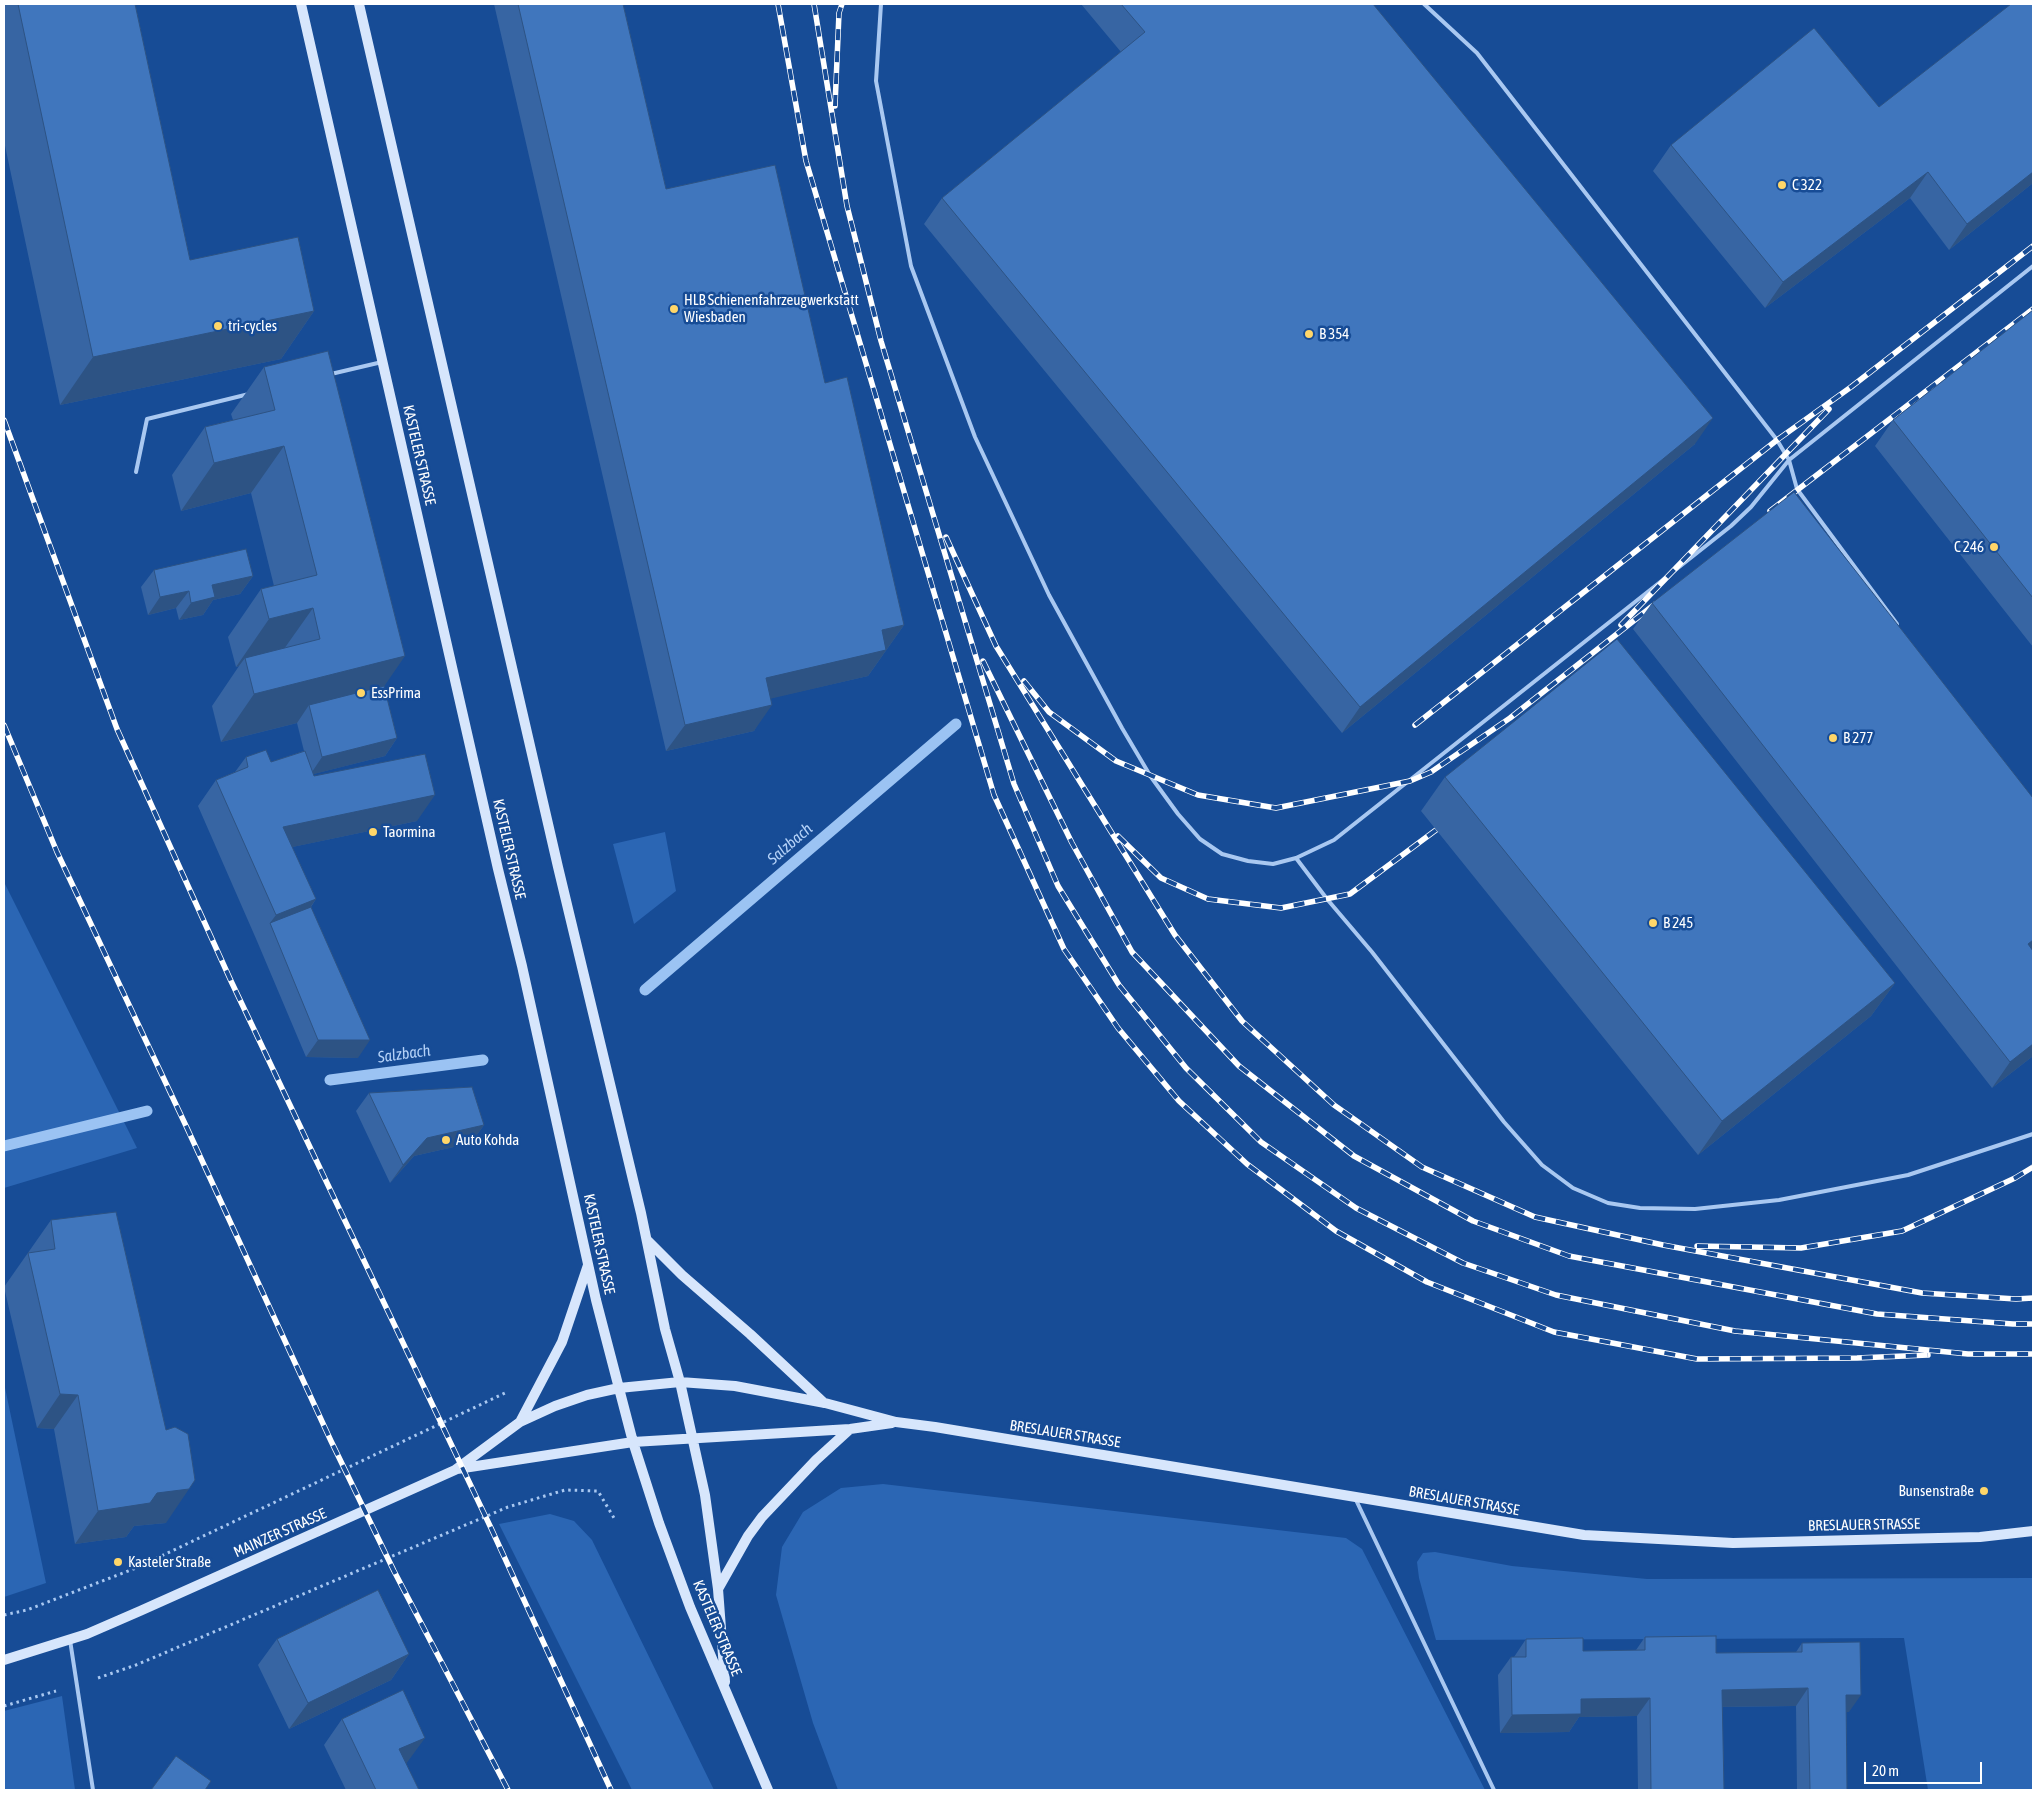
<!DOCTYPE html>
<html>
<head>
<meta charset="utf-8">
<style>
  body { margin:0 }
  #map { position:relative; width:2037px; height:1794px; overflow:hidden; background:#174c96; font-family:"Asap Condensed",sans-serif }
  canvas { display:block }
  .frame { position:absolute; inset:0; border:5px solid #fff; pointer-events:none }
  .scale { position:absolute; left:1864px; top:1762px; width:118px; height:22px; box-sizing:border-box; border:2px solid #fff; border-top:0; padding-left:6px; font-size:15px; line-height:18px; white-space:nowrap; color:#fff; -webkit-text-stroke:4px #174c96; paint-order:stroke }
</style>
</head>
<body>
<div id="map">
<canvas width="2037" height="1794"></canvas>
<div class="frame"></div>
<div class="scale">20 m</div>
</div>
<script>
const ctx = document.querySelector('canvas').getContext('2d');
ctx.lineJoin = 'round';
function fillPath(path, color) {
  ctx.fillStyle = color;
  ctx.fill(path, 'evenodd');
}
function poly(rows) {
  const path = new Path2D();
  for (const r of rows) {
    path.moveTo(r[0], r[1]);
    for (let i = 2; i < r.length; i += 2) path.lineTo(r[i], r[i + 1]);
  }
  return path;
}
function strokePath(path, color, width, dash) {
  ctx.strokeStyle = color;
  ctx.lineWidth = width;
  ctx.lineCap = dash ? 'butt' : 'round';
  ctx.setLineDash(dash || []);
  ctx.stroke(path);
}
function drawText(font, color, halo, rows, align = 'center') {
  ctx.font = font + ' "Asap Condensed",sans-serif';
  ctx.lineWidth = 5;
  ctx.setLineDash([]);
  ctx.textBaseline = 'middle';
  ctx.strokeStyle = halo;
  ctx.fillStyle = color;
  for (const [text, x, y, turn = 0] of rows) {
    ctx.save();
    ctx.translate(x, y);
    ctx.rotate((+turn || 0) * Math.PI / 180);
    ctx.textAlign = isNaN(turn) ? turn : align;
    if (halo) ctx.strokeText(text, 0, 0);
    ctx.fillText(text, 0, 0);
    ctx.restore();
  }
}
const green = poly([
  [665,832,676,891,634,924,613,844],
  [4,882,137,1148,4,1188],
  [4,1383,46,1583,4,1597],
  [883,1484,1346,1538,1362,1549,1485,1790,838,1790,813,1723,776,1595,782,1547,803,1512,841,1488],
  [550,1514,574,1521,592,1540,714,1790,632,1790,499,1524],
  [1435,1552,1512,1566,1647,1579,2033,1578,2033,1790,1928,1790,1904,1638,1436,1640,1419,1578,1417,1562,1423,1553],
  [62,1696,75,1790,4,1790,4,1711]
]);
const stream = poly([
  [645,990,956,724],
  [330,1080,483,1060],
  [4,1146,147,1111]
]);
const path = poly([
  [4,1615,27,1610,136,1568,505,1393],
  [98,1678,136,1665,508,1507,565,1490,598,1491,614,1518],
  [4,1706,56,1691]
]);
const lane = poly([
  [881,4,876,81,911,266,975,437,1049,595,1122,728,1151,777,1178,814,1200,839,1222,854,1248,861,1273,864,1296,858,1334,840,1731,526,1751,507,1789,460,1797,489,1897,624],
  [1424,4,1477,53,1777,440,1789,460,2033,266],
  [331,374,382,362],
  [136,472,147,419,249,394],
  [1296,858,1327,899,1372,952,1504,1122,1542,1165,1573,1188,1608,1203,1640,1208,1695,1209,1779,1200,1908,1175,2033,1134],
  [1356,1500,1494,1790],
  [70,1640,93,1790]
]);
const secondary = poly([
  [301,4,498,869,522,966,596,1300,633,1442,659,1523,690,1607,768,1790],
  [359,4,558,867,641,1213,665,1329,680,1382,705,1495,718,1589,725,1682],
  [647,1240,682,1275,750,1334,824,1403],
  [520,1422,562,1342,588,1265],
  [457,1469,633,1442,850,1429,892,1423],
  [718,1589,748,1536,762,1517,816,1460,850,1429],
  [4,1660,87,1634,140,1611,455,1470,520,1422,555,1406,587,1395,619,1388,680,1382,735,1386,825,1403,896,1422,935,1427,1584,1535,1733,1543,1980,1537,2033,1531]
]);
const rail = poly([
  [778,4,806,161,994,795,1064,949,1118,1028,1179,1101,1247,1164,1336,1231,1427,1282,1554,1332,1697,1359,1857,1358,1928,1355],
  [814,4,847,206,881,341,1014,784,1058,886,1119,985,1186,1068,1261,1142,1356,1208,1463,1263,1556,1295,1735,1331,1968,1354,2033,1354],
  [835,106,839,13,842,4],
  [4,420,117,729,231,981,491,1528,611,1790],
  [1770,511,2033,309],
  [946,537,996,646,1175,935,1242,1021,1334,1105,1422,1167,1535,1217,1663,1245,1922,1293,2016,1299,2033,1298],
  [1621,625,1829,409],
  [983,661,1072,843,1132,952,1239,1066,1354,1156,1473,1221,1569,1256,1877,1314,2013,1324,2033,1324],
  [1024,681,1049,712,1116,761,1198,795,1276,808,1410,781,1431,772,1510,718,1655,604],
  [4,725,57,852,187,1128,331,1441,394,1571,508,1790],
  [1415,725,1777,440,1851,387,2033,246],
  [1118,836,1161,878,1208,899,1281,908,1350,894,1436,830],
  [1697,1246,1801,1248,1902,1231,2015,1178,2033,1167]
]);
const wall = poly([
  [4,4,135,4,190,260,314,311,281,359,60,405,4,141],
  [494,4,623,4,666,189,825,383,904,625,868,676,771,698,754,731,666,751],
  [1081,4,1373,4,1695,444,1342,733,924,224,942,198,1121,52],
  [2033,4,2033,183,1949,250,1910,198,1765,308,1653,171,1671,145,1879,107],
  [2033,310,2033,647,1875,446,1893,420],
  [264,367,384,686,397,738,385,756,313,774,314,776,417,821,292,847,316,899,311,907,358,1058,306,1057,257,941,198,806,216,780,235,772,246,757,271,762,304,751,297,723,221,742,212,706,239,666,236,667,228,637,261,589,274,586,251,493,181,511,172,475,205,427,233,420,231,414],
  [154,570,253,576,240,594,213,600,203,615,179,620,176,608,148,615,141,587],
  [1652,603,2033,798,2033,1056,1992,1088,1633,629],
  [1445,777,1895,983,1871,1016,1698,1155,1421,811],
  [369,1093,484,1125,471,1143,414,1156,390,1183,356,1111],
  [51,1220,166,1523,134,1526,126,1537,75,1544,54,1429,37,1428,4,1287],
  [1645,1637,1716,1653,1796,1652,1802,1643,1849,1712,1846,1712,1847,1790,1797,1790,1796,1706,1722,1707,1724,1790,1638,1790,1637,1716,1579,1717,1569,1732,1500,1733,1498,1675,1511,1657,1514,1657,1526,1639,1583,1651,1636,1650],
  [277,1639,409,1654,391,1680,289,1729,258,1665],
  [342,1719,406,1764,419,1790,346,1790,324,1745]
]);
const shadedWall = poly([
  [1928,172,1910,198,1765,308,1783,282],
  [2033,172,2033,183,1949,250,1967,224],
  [314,311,281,359,60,405,93,357],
  [1713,418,1695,444,1342,733,1360,707],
  [284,446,251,493,181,511,214,463],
  [253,576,240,594,213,600,203,615,179,620,191,603,212,585],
  [189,591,176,608,148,615,160,597],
  [313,608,279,656,245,658,239,666,236,667,269,619],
  [904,625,868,676,748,704,766,678,882,630],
  [405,656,372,704,309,705,297,723,221,742,254,694],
  [772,705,754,731,666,751,685,725],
  [397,738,385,756,310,775,322,757],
  [435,795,417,821,264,853,283,827],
  [316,899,298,925,270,923,276,915],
  [2033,940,2033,952,2028,944],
  [1895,983,1871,1016,1698,1155,1722,1121],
  [318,1040,370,1040,358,1058,306,1057],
  [2033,1044,2033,1056,1992,1088,2010,1062],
  [484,1125,471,1143,414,1156,390,1183,403,1165,427,1138],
  [60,1394,78,1395,54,1429,37,1428],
  [189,1489,166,1523,134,1526,126,1537,75,1544,98,1511,157,1493],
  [409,1654,391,1680,289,1729,308,1703],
  [1808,1688,1796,1706,1710,1707,1722,1690],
  [1846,1695,1861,1695,1849,1712,1833,1713],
  [1650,1698,1637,1716,1579,1717,1569,1732,1500,1733,1512,1715,1581,1699],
  [425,1738,406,1764,399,1749]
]);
const building = poly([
  [18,4,135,4,190,260,298,237,314,311,93,357,18,4],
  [518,4,623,4,666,189,775,165,825,383,847,377,904,625,882,630,886,650,766,678,772,705,685,725,518,4],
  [1121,4,1373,4,1713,418,1360,707,942,198,1145,32,1121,4],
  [2011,4,2033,4,2033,172,1967,224,1928,172,1783,282,1671,145,1814,28,1879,107,2011,4],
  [2033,310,2033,598,1893,420,2033,310],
  [328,351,405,656,254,694,245,658,320,639,313,608,269,619,261,589,317,575,284,446,214,463,205,427,275,410,264,367,328,351],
  [1794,492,2033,798,2033,940,2028,944,2033,951,2033,1044,2010,1062,1652,603,1794,492],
  [246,549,253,576,212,585,215,597,191,603,189,591,160,597,154,570,246,549],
  [1617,639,1895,983,1722,1121,1445,777,1617,639],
  [384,686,397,738,322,757,309,705,384,686],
  [266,750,271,762,305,751,314,776,425,754,435,795,283,827,316,899,276,915,216,780,248,767,246,757,266,750],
  [311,907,370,1040,318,1040,270,923,311,907],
  [472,1087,484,1125,427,1138,403,1165,369,1093,472,1087],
  [116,1212,166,1430,175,1427,188,1434,195,1480,189,1489,157,1493,150,1503,98,1511,78,1395,60,1394,28,1253,55,1249,51,1220,116,1212],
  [378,1590,409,1654,308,1703,277,1639,378,1590],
  [1716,1636,1716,1653,1802,1652,1802,1643,1860,1642,1861,1695,1846,1695,1847,1790,1810,1790,1808,1688,1722,1690,1724,1790,1651,1790,1650,1698,1581,1699,1581,1714,1512,1715,1511,1657,1526,1657,1526,1639,1583,1638,1583,1651,1645,1650,1645,1637,1716,1636],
  [403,1690,425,1738,399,1749,419,1790,376,1790,342,1719,403,1690],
  [176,1756,211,1781,205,1790,151,1790,176,1756]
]);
const markers = [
  [1782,185,5,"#ffd669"],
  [674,309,5,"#ffd669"],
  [218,326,5,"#ffd669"],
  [1309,334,5,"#ffd669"],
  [1994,547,5,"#ffd669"],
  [361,693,5,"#ffd669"],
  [1833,738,5,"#ffd669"],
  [373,832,5,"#ffd669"],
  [1653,923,5,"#ffd669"],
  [446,1140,5,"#ffd669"],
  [1984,1491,5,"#ffd669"],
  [118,1562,5,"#ffd669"]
];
const poiNames = [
  ["C 322",1792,185],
  ["HLB Schienenfahrzeugwerkstatt",684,300],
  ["Wiesbaden",684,317],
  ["tri-cycles",228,326],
  ["B 354",1319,334],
  ["C 246",1984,547,"right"],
  ["EssPrima",371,693],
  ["B 277",1843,738],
  ["Taormina",383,832],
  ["B 245",1663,923],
  ["Auto Kohda",456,1140],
  ["Bunsenstraße",1974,1491,"right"],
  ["Kasteler Straße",128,1562]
];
const streetNames = [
  ["KASTELER STRASSE",419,455,77],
  ["KASTELER STRASSE",509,849,77],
  ["KASTELER STRASSE",599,1244,78],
  ["BRESLAUER STRASSE",1065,1434,9],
  ["BRESLAUER STRASSE",1464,1501,10],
  ["BRESLAUER STRASSE",1864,1525,-1],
  ["MAINZER STRASSE",280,1533,-24],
  ["KASTELER STRASSE",717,1628,67]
];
const waterNames = [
  ["Salzbach",790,844,-41],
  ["Salzbach",404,1054,-8]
];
fillPath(green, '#2b66b4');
strokePath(stream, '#9bc3f3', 11);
strokePath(path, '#a9c8f1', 3, [2.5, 4]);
strokePath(lane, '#a9c8f1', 4);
strokePath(secondary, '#d7e6fc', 10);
strokePath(rail, '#fff', 5.5);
strokePath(rail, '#174c96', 4, [11]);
fillPath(wall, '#3765a3');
fillPath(shadedWall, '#2d5384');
fillPath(building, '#4076bd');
strokePath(building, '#2d5384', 1);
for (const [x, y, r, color] of markers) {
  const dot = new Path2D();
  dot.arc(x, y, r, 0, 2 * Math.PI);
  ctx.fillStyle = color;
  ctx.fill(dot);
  strokePath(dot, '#174c96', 2);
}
drawText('15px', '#fff', '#174c96', poiNames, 'left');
drawText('15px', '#fff', '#174c96', streetNames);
drawText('italic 16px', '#b5d2f8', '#174c96', waterNames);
</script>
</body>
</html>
